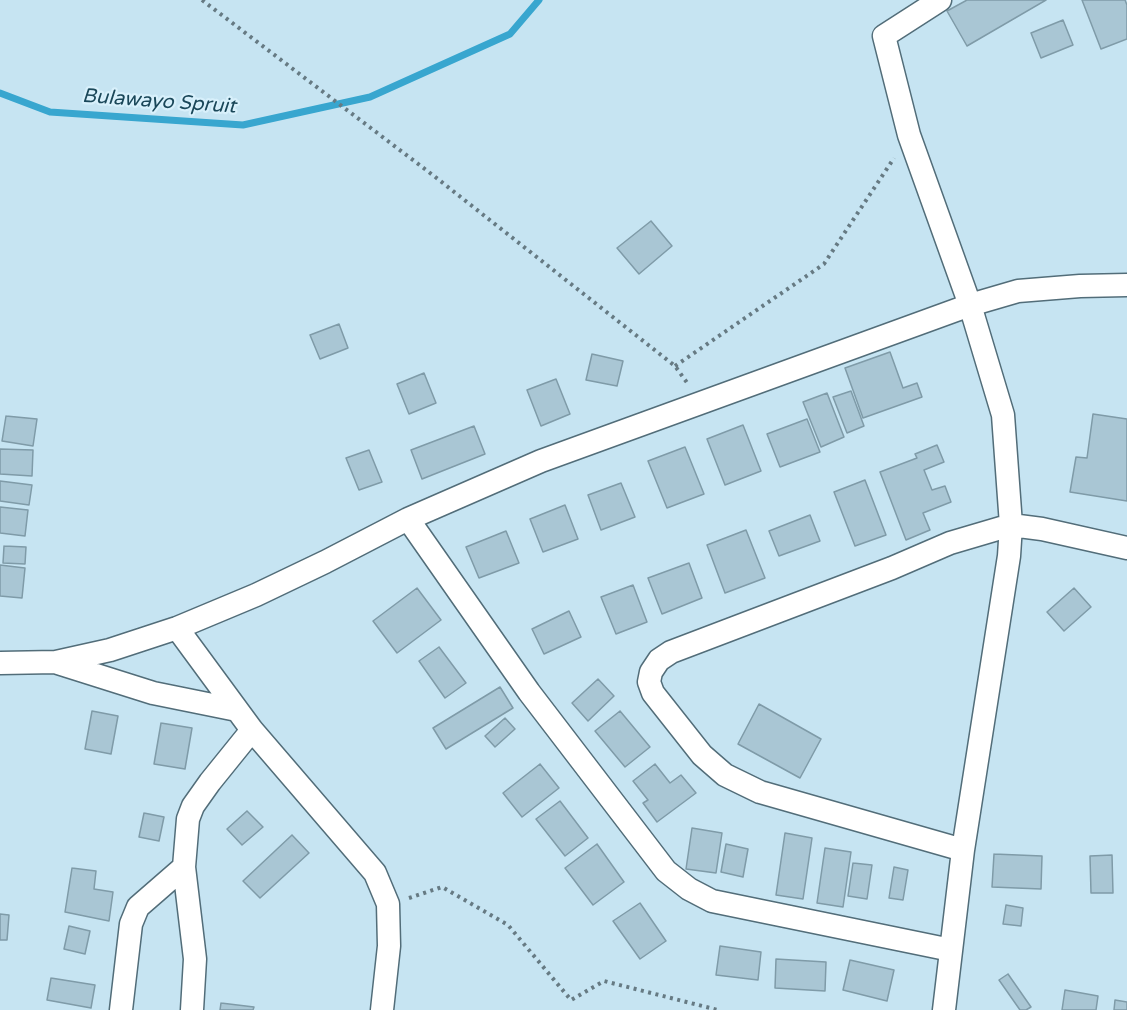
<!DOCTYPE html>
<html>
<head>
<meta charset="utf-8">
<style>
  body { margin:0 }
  canvas { display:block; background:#c6e4f2 }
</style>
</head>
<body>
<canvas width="1127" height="1010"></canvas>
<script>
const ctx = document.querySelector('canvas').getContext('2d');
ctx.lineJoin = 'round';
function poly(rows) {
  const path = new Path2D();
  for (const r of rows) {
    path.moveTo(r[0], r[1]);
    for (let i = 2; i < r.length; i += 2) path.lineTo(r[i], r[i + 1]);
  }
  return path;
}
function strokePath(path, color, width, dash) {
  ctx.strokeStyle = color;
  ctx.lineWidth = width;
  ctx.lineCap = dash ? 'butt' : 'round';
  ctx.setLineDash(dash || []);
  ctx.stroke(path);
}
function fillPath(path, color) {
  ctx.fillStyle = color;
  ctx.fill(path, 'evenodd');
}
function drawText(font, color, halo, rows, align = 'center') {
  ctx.font = font + ' "Varela Round",sans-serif';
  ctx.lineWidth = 4.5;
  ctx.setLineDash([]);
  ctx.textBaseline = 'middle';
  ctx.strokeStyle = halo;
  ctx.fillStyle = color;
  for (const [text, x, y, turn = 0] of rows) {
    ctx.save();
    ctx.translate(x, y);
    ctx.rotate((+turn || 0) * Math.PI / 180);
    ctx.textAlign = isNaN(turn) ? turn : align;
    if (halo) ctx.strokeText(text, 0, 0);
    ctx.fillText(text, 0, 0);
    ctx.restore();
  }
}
const stream = poly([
  [0,93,50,112,243,125,370,97,510,34,539,0]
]);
const building = poly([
  [967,0,1046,0,967,46,947,11,967,0],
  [1082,0,1125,0,1127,5,1127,39,1101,49,1082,0],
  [1063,20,1073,45,1041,58,1031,33,1063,20],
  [651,221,672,246,639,274,617,248,651,221],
  [339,324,348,348,320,359,310,335,339,324],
  [890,352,903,388,917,383,922,397,863,418,845,368,890,352],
  [592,354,623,361,617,386,586,380,592,354],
  [424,373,436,403,409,414,397,384,424,373],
  [556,379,570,414,541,426,527,390,556,379],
  [851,391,864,426,847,433,833,397,851,391],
  [827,393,844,437,821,447,803,402,827,393],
  [1093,414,1127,419,1127,501,1070,492,1076,457,1087,458,1093,414],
  [6,416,37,419,33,446,2,441,6,416],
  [807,419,820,452,780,467,767,434,807,419],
  [743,425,761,471,725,485,707,439,743,425],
  [474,426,485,454,422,479,411,450,474,426],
  [937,445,944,462,924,470,932,490,945,486,951,502,923,513,930,530,906,540,880,472,917,458,915,454,937,445],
  [685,447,704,494,667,508,648,461,685,447],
  [0,449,33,450,32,476,0,474,0,449],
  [369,450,382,482,359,490,346,458,369,450],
  [865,480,886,535,855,546,834,492,865,480],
  [0,481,32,485,29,505,0,501,0,481],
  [621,483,635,517,601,530,588,495,621,483],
  [565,505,578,539,543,552,530,519,565,505],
  [0,507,28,510,25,536,0,533,0,507],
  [810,515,820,541,779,556,769,531,810,515],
  [746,530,765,578,725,593,707,545,746,530],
  [506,531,519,563,479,578,466,547,506,531],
  [4,546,26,547,25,564,3,563,4,546],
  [689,563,702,598,662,614,648,578,689,563],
  [0,565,25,568,22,598,0,596,0,565],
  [633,585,647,622,616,634,601,597,633,585],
  [417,588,441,620,397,653,373,621,417,588],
  [1074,588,1091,607,1064,631,1047,612,1074,588],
  [569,611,581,637,544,654,532,629,569,611],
  [439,647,466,683,445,698,419,661,439,647],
  [598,679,614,696,588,721,572,703,598,679],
  [500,687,513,708,446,749,433,728,500,687],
  [759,704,821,739,800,778,738,744,759,704],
  [92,711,118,716,111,754,85,749,92,711],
  [620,711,650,747,625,767,595,731,620,711],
  [505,718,515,729,495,747,485,736,505,718],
  [161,723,192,728,185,769,154,764,161,723],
  [540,764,559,788,522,817,503,793,540,764],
  [655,764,670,783,681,775,696,793,657,822,643,803,648,800,633,781,655,764],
  [560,801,588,838,565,856,536,819,560,801],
  [247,811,263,827,242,845,227,829,247,811],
  [144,813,164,817,159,841,139,837,144,813],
  [692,828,722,833,716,873,686,869,692,828],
  [785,833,812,838,803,899,776,895,785,833],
  [292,835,309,853,260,898,243,881,292,835],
  [597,844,624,882,593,905,565,868,597,844],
  [726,844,748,849,743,877,721,872,726,844],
  [825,848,851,852,843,907,817,903,825,848],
  [994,854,1042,856,1041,889,992,887,994,854],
  [1112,855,1113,893,1091,893,1090,856,1112,855],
  [853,863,872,865,867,899,848,896,853,863],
  [894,867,908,870,903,900,889,898,894,867],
  [72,868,96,871,94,889,113,892,109,921,65,912,72,868],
  [640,903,666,941,640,959,613,921,640,903],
  [1006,905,1023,908,1021,926,1003,924,1006,905],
  [0,914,9,915,7,940,0,940,0,914],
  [69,926,90,931,85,954,64,949,69,926],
  [720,946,761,952,758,980,716,975,720,946],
  [776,959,826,962,825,991,775,988,776,959],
  [850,960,894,970,887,1001,843,990,850,960],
  [1008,974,1031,1007,1026,1010,1020,1010,999,980,1008,974],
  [51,978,95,985,91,1008,47,1000,51,978],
  [1065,990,1098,996,1096,1010,1062,1010,1065,990],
  [1115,1000,1127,1002,1127,1010,1114,1010,1115,1000],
  [221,1003,254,1007,253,1010,220,1010,221,1003]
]);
const path = poly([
  [202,0,434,176,675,366,688,384],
  [675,366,824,264,894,158],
  [409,898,442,887,508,925,571,1000,604,981,718,1010]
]);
const minor = poly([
  [940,0,884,36,909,135,970,305,1003,415,1011,525,1009,556,963,850,944,1010],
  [408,519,529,692,666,871,689,889,712,901,951,950],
  [177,628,252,730,375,873,388,904,389,946,382,1010],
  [0,663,56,662,110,650,177,628,256,595,325,562,408,519,541,461,970,305,1018,291,1080,286,1127,285],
  [58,663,153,693,237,710],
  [963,850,760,792,725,775,702,755,653,693,649,682,651,672,659,660,671,652,892,568,950,543,1011,525,1042,529,1127,548],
  [121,1010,131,924,138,907,184,867],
  [192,1010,195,959,184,867,188,819,193,806,210,782,252,730]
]);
const waterNames = [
  ["Bulawayo Spruit",159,102,4]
];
strokePath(stream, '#38a6cf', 7);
fillPath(building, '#a9c6d4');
strokePath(building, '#7f9ba8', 1.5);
strokePath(minor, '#526d79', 25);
strokePath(path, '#667a83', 4, [3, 4.5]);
strokePath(minor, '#fff', 22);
drawText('italic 20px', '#1a4759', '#d8f0fb', waterNames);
</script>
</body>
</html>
